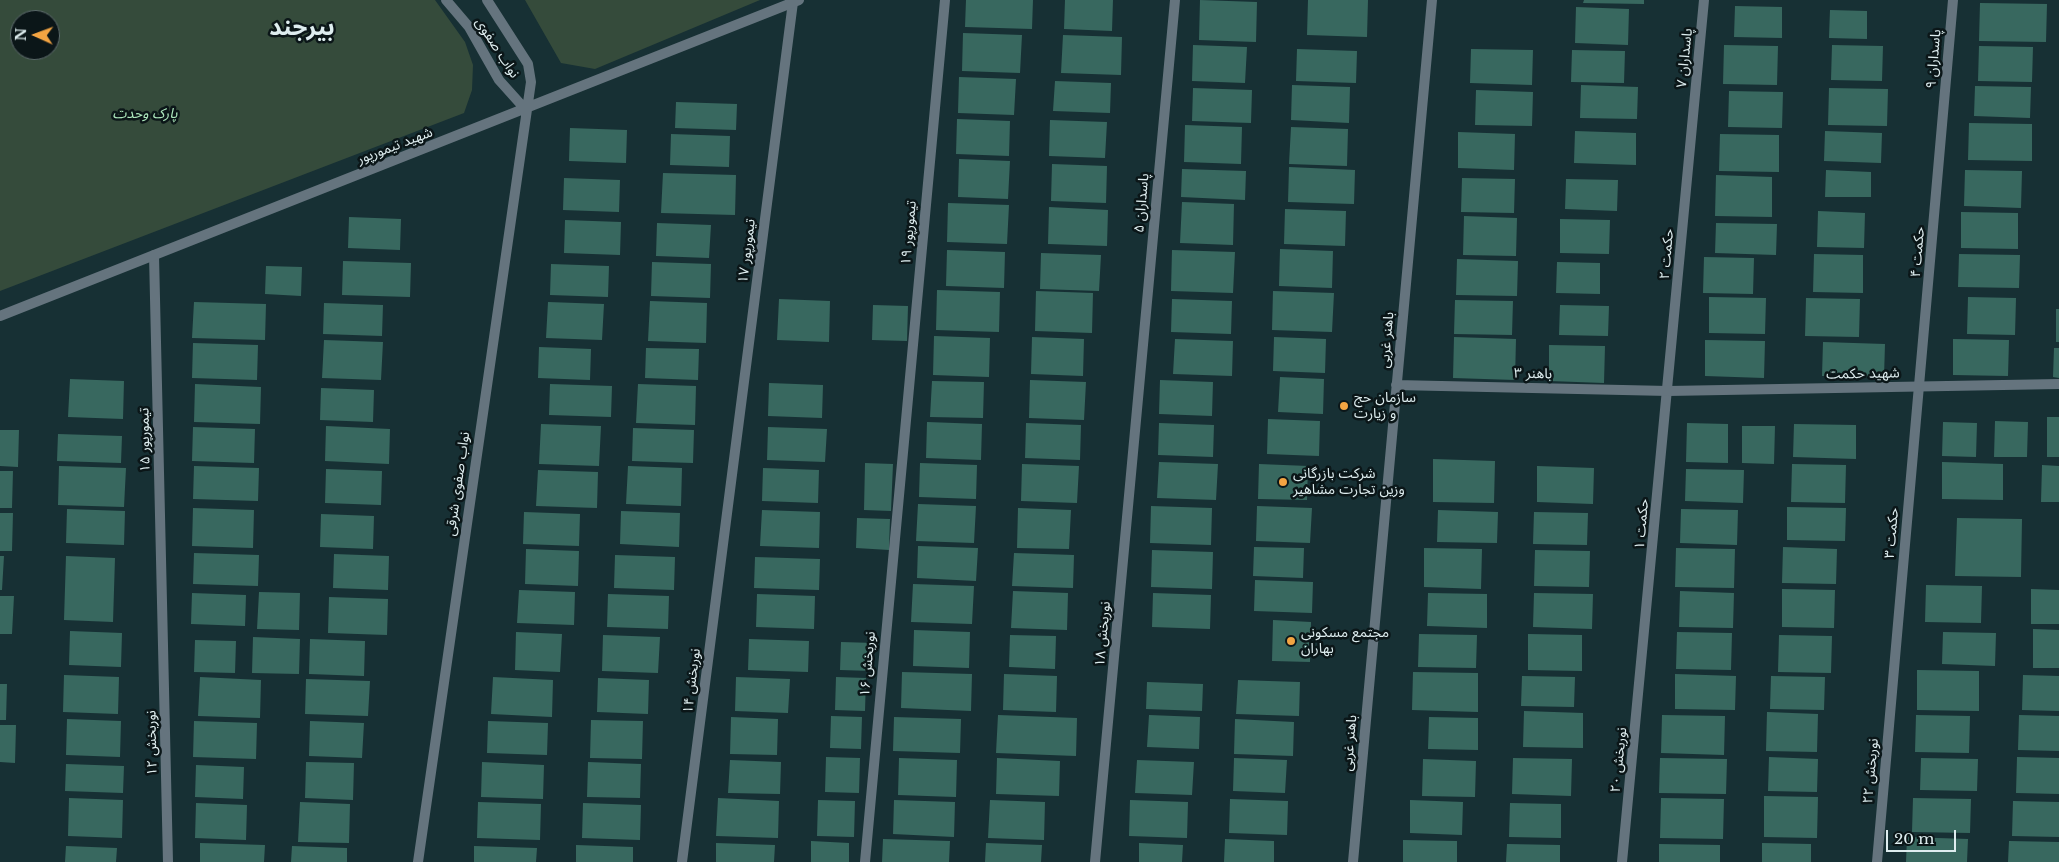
<!DOCTYPE html>
<html>
<head>
<meta charset="utf-8">
<style>
  body { margin:0 }
  #map { position:relative; width:2059px; height:862px; overflow:hidden; background:#173034; font-family:"Libre Baskerville",serif }
  canvas { display:block }
  .north { position:absolute; left:10px; top:10px; width:50px; height:50px; box-sizing:border-box; background:#0b1618; border:1px solid #5f6c6e; border-radius:50%; rotate:272deg; font-size:14px; font-weight:700; line-height:20px; text-align:center; color:#deedef }
  .north::after { content:''; display:block; margin:auto; width:18px; height:22px; background:#f3a442; clip-path:polygon(50% 0,100% 100%,50% 72%,0 100%) }
  .scale { position:absolute; left:1886px; top:830px; width:70px; height:22px; box-sizing:border-box; border:2px solid #deedef; border-top:0; padding-left:6px; font-size:15px; line-height:18px; white-space:nowrap; color:#deedef; -webkit-text-stroke:4px #0b1618; paint-order:stroke }
</style>
</head>
<body>
<div id="map">
<canvas width="2059" height="862"></canvas>
<div class="north">N</div>
<div class="scale">20 m</div>
</div>
<script>
const ctx = document.querySelector('canvas').getContext('2d');
ctx.lineJoin = 'round';
function fillPath(path, color) {
  ctx.fillStyle = color;
  ctx.fill(path, 'evenodd');
}
function poly(rows) {
  const path = new Path2D();
  for (const r of rows) {
    path.moveTo(r[0], r[1]);
    for (let i = 2; i < r.length; i += 2) path.lineTo(r[i], r[i + 1]);
  }
  return path;
}
function strokePath(path, color, width, dash) {
  ctx.strokeStyle = color;
  ctx.lineWidth = width;
  ctx.lineCap = dash ? 'butt' : 'round';
  ctx.setLineDash(dash || []);
  ctx.stroke(path);
}
function drawText(font, color, halo, rows, align = 'center') {
  ctx.font = font + ' "Libre Baskerville","Noto Sans Arabic",serif';
  ctx.lineWidth = 5;
  ctx.setLineDash([]);
  ctx.textBaseline = 'middle';
  ctx.strokeStyle = halo;
  ctx.fillStyle = color;
  for (const [text, x, y, turn = 0] of rows) {
    ctx.save();
    ctx.translate(x, y);
    ctx.rotate((+turn || 0) * Math.PI / 180);
    ctx.textAlign = isNaN(turn) ? turn : align;
    if (halo) ctx.strokeText(text, 0, 0);
    ctx.fillText(text, 0, 0);
    ctx.restore();
  }
}
const green = poly([
  [0,0,435,0,465,42,473,65,472,90,464,113,0,291],
  [20,20,50,20,50,50,20,50],
  [525,0,760,0,595,69,561,63]
]);
const building = poly([
  [966,0,1033,0,1032,29,965,27],
  [1065,0,1113,0,1112,31,1064,29],
  [1200,0,1257,2,1256,42,1199,40],
  [1308,0,1368,0,1367,37,1307,35],
  [1584,0,1644,0,1644,4,1583,3],
  [1980,3,2047,4,2046,42,1979,41],
  [1735,6,1782,7,1782,38,1734,37],
  [1576,7,1629,9,1628,45,1575,43],
  [1830,10,1867,11,1867,39,1829,38],
  [963,33,1022,35,1020,73,962,71],
  [1063,35,1122,37,1121,75,1061,73],
  [1193,45,1247,47,1245,83,1192,81],
  [1724,45,1778,46,1777,85,1723,84],
  [1832,45,1883,46,1882,81,1831,80],
  [1979,46,2033,47,2032,82,1978,81],
  [1297,49,1357,51,1356,83,1296,81],
  [1471,49,1533,50,1532,85,1470,83],
  [1572,50,1625,51,1624,83,1571,82],
  [959,77,1016,79,1014,115,958,113],
  [1055,81,1111,83,1110,113,1053,111],
  [1292,85,1350,87,1349,123,1291,120],
  [1581,85,1638,87,1637,119,1580,118],
  [1975,86,2031,87,2030,118,1974,116],
  [1193,88,1252,90,1251,123,1192,121],
  [1829,88,1888,89,1887,126,1828,125],
  [1476,90,1533,92,1532,126,1475,125],
  [1729,91,1783,92,1782,128,1728,127],
  [676,102,737,104,736,130,675,128],
  [957,119,1010,121,1009,156,956,154],
  [1050,120,1107,122,1105,158,1049,156],
  [1969,123,2032,124,2032,161,1968,160],
  [1185,125,1242,127,1241,164,1184,162],
  [1291,127,1348,129,1347,166,1289,164],
  [570,128,627,130,626,163,569,161],
  [1575,131,1636,133,1636,165,1574,163],
  [1825,131,1882,133,1881,163,1824,161],
  [1458,132,1515,134,1514,170,1458,168],
  [671,134,730,136,729,167,670,165],
  [1720,134,1779,135,1779,172,1719,171],
  [959,159,1010,161,1008,199,958,197],
  [1052,164,1107,166,1106,203,1051,201],
  [1289,167,1355,170,1354,204,1288,202],
  [1182,169,1246,171,1245,200,1181,197],
  [1826,170,1871,172,1871,197,1825,197],
  [1965,170,2022,171,2021,208,1964,206],
  [663,173,736,175,735,215,661,213],
  [1716,175,1772,177,1772,217,1715,216],
  [564,178,620,180,619,212,563,210],
  [1462,178,1515,179,1514,213,1461,212],
  [1566,179,1618,180,1617,211,1565,209],
  [1182,202,1234,204,1233,245,1180,243],
  [948,203,1009,205,1007,244,947,242],
  [1049,207,1108,210,1107,246,1048,244],
  [1285,209,1346,211,1345,246,1284,244],
  [1818,211,1865,213,1864,248,1817,247],
  [1961,212,2018,213,2018,249,1961,248],
  [1464,216,1517,218,1516,256,1463,255],
  [349,217,401,219,400,250,348,248],
  [1560,219,1610,220,1609,254,1560,253],
  [565,220,621,222,620,255,564,253],
  [657,223,711,225,709,258,656,256],
  [1716,223,1777,224,1776,255,1715,253],
  [1280,249,1333,251,1332,288,1279,286],
  [947,250,1005,252,1004,288,946,286],
  [1172,250,1235,252,1233,293,1171,291],
  [1041,253,1101,255,1099,291,1040,289],
  [1814,254,1863,255,1863,293,1813,292],
  [1959,254,2020,255,2019,288,1958,287],
  [1704,257,1754,258,1753,294,1703,293],
  [1457,259,1518,261,1517,296,1456,295],
  [343,261,411,263,410,297,342,295],
  [652,262,711,264,710,298,651,296],
  [1557,262,1600,263,1600,294,1556,293],
  [551,264,609,266,608,297,550,295],
  [266,266,302,267,301,296,265,294],
  [937,290,1000,292,999,332,936,330],
  [1036,291,1093,293,1092,333,1035,331],
  [1273,291,1334,293,1332,332,1272,330],
  [1709,297,1766,298,1765,334,1709,333],
  [1968,297,2016,298,2015,335,1967,334],
  [1806,298,1860,299,1859,337,1805,336],
  [779,299,830,301,829,342,777,340],
  [1172,299,1232,301,1231,334,1171,332],
  [1455,300,1513,301,1512,335,1454,334],
  [650,301,707,303,706,343,648,341],
  [194,302,266,304,265,340,192,338],
  [548,302,604,304,602,340,546,338],
  [324,303,383,305,382,336,323,334],
  [873,305,908,306,907,341,872,340],
  [1560,305,1609,306,1608,336,1559,335],
  [2056,309,2059,309,2059,342,2056,342],
  [934,336,990,338,989,377,933,375],
  [1032,337,1084,339,1083,376,1031,374],
  [1274,337,1326,339,1325,373,1273,371],
  [1454,337,1516,339,1515,380,1453,378],
  [1175,339,1233,341,1232,376,1173,374],
  [1953,339,2009,340,2008,376,1953,375],
  [324,340,383,342,381,380,322,378],
  [1705,340,1765,341,1764,378,1705,376],
  [1823,342,1885,344,1884,377,1822,376],
  [193,343,258,345,257,380,192,378],
  [1549,345,1605,346,1604,383,1549,381],
  [539,347,591,349,590,380,538,378],
  [646,348,699,349,698,380,645,378],
  [2054,348,2059,348,2059,378,2053,377],
  [1280,377,1324,379,1323,414,1278,412],
  [70,379,124,381,123,419,68,417],
  [1030,380,1086,382,1084,420,1029,418],
  [1160,380,1213,382,1212,416,1159,414],
  [932,381,984,382,983,418,930,417],
  [769,383,823,385,822,418,768,416],
  [195,384,261,387,260,424,194,422],
  [550,384,612,386,611,417,549,415],
  [638,384,696,386,695,425,636,423],
  [321,388,374,390,373,422,320,420],
  [2047,417,2059,417,2059,457,2047,457],
  [1268,419,1320,421,1319,456,1267,454],
  [1995,421,2028,422,2027,457,1994,457],
  [927,422,982,424,981,460,926,458],
  [1943,422,1977,423,1976,457,1942,456],
  [1026,423,1081,425,1080,460,1025,458],
  [1159,423,1214,425,1213,457,1158,455],
  [1687,423,1728,424,1728,463,1686,462],
  [541,424,601,426,599,466,539,464],
  [1794,424,1856,425,1856,459,1793,457],
  [326,426,390,429,389,464,325,461],
  [1742,426,1775,426,1774,464,1742,463],
  [193,427,255,429,254,463,192,461],
  [768,427,827,429,825,462,767,460],
  [633,428,694,430,693,463,632,461],
  [0,430,19,430,18,467,0,466],
  [58,434,122,436,121,463,57,461],
  [1433,459,1495,461,1494,503,1433,502],
  [1159,462,1218,464,1216,500,1157,498],
  [1942,462,2003,464,2003,500,1942,499],
  [865,463,893,464,891,511,864,510],
  [920,463,977,465,976,499,919,497],
  [1022,464,1079,466,1077,503,1021,501],
  [1259,464,1308,466,1307,500,1258,499],
  [1792,464,1846,465,1845,503,1791,502],
  [2042,465,2059,466,2059,502,2041,502],
  [59,466,126,468,124,507,58,505],
  [194,466,259,468,258,501,193,499],
  [628,466,682,468,681,506,626,504],
  [1537,466,1594,468,1593,504,1537,502],
  [763,468,819,470,818,503,762,501],
  [326,469,382,471,381,505,325,503],
  [1686,469,1744,470,1743,503,1685,501],
  [538,470,598,472,597,508,536,506],
  [0,471,13,471,12,508,0,508],
  [918,504,976,506,974,543,916,541],
  [1151,506,1212,508,1211,545,1150,543],
  [1257,506,1312,508,1310,543,1256,541],
  [1787,507,1846,508,1845,541,1787,540],
  [193,508,254,510,253,548,192,546],
  [1018,508,1071,510,1069,549,1017,548],
  [67,509,125,511,124,545,66,543],
  [1681,509,1738,510,1737,545,1680,543],
  [762,510,820,512,819,548,760,546],
  [1438,510,1498,512,1497,543,1437,542],
  [621,511,680,513,679,547,620,544],
  [524,512,580,514,579,546,523,544],
  [1534,512,1588,513,1587,545,1533,544],
  [0,513,13,513,12,551,0,551],
  [321,514,374,516,373,549,320,547],
  [857,518,890,519,889,550,856,548],
  [1957,518,2022,519,2021,577,1955,576],
  [918,546,978,548,976,581,917,578],
  [1254,547,1304,548,1303,578,1253,576],
  [1783,547,1837,549,1836,584,1782,583],
  [1424,548,1482,549,1481,589,1424,587],
  [1676,548,1735,549,1734,588,1675,587],
  [526,549,579,551,578,586,525,584],
  [1152,550,1213,552,1212,589,1151,587],
  [1535,550,1590,551,1589,587,1534,586],
  [194,553,259,555,258,586,193,584],
  [1014,553,1074,555,1073,588,1012,586],
  [334,554,389,556,388,590,333,588],
  [615,555,675,557,674,590,614,588],
  [0,556,4,556,2,590,0,590],
  [66,556,115,558,113,622,64,620],
  [755,557,820,559,819,590,754,588],
  [1255,580,1313,582,1312,613,1254,611],
  [913,584,974,586,972,624,911,622],
  [1926,585,1982,586,1981,623,1925,622],
  [1782,589,1835,590,1834,628,1782,627],
  [2031,589,2059,590,2059,624,2031,624],
  [519,590,575,592,574,625,517,623],
  [1013,591,1068,593,1067,630,1011,628],
  [1680,591,1734,593,1733,628,1679,627],
  [259,592,300,593,299,630,257,629],
  [192,593,246,595,245,626,191,624],
  [1153,593,1211,595,1210,629,1152,627],
  [1428,593,1487,594,1487,628,1427,626],
  [1534,593,1593,594,1592,629,1533,627],
  [608,594,669,596,668,629,607,627],
  [757,594,815,596,814,629,756,627],
  [0,596,14,596,12,634,0,634],
  [329,597,388,599,387,635,328,633],
  [1273,620,1311,622,1310,662,1272,661],
  [2033,629,2059,630,2059,668,2033,668],
  [914,630,970,632,969,668,913,666],
  [70,631,122,633,121,667,69,665],
  [516,632,562,634,560,672,515,670],
  [1677,632,1732,633,1731,670,1676,669],
  [1943,632,1996,633,1995,666,1942,664],
  [1419,634,1477,635,1476,668,1418,667],
  [1528,634,1582,635,1582,671,1528,670],
  [603,635,660,637,658,673,602,671],
  [1010,635,1056,636,1055,669,1009,667],
  [1779,635,1832,636,1831,673,1778,672],
  [253,637,300,639,299,674,252,673],
  [310,639,365,641,364,676,309,674],
  [749,639,809,641,808,672,748,670],
  [195,640,236,641,235,673,194,672],
  [841,642,874,643,873,671,840,670],
  [1917,670,1979,671,1979,711,1917,710],
  [902,672,972,674,971,711,901,708],
  [1413,672,1478,673,1478,712,1412,710],
  [1004,674,1057,676,1056,712,1003,710],
  [1675,674,1736,676,1735,710,1675,709],
  [64,675,119,677,118,714,63,712],
  [2023,675,2059,676,2059,711,2022,710],
  [1522,676,1575,677,1574,707,1521,706],
  [1771,676,1825,677,1824,710,1770,709],
  [200,677,261,680,260,718,198,716],
  [493,677,553,680,552,717,491,714],
  [736,677,790,679,788,713,735,711],
  [836,677,866,678,865,711,835,710],
  [598,678,649,680,648,714,597,712],
  [306,679,370,681,368,716,305,714],
  [1238,680,1300,682,1299,716,1236,714],
  [1147,682,1203,684,1202,711,1146,709],
  [0,684,7,684,6,720,0,720],
  [1524,711,1583,713,1583,748,1523,747],
  [1767,712,1818,714,1817,752,1766,751],
  [998,715,1077,718,1076,756,996,753],
  [1149,715,1200,717,1199,749,1147,747],
  [1662,715,1725,716,1724,755,1661,753],
  [1916,715,1970,716,1969,753,1915,752],
  [2019,715,2059,716,2059,751,2018,750],
  [831,716,862,717,861,749,830,748],
  [731,717,778,719,777,755,730,754],
  [894,717,961,719,960,753,893,751],
  [1429,717,1478,718,1478,750,1428,749],
  [67,719,121,721,120,757,66,755],
  [1235,719,1294,722,1293,756,1234,754],
  [591,720,643,721,642,759,590,758],
  [194,721,257,723,256,759,193,757],
  [310,721,364,723,362,758,309,756],
  [488,721,548,723,547,755,487,753],
  [0,725,16,725,15,763,0,762],
  [826,757,860,758,859,793,825,792],
  [1769,757,1818,759,1817,792,1768,791],
  [2017,757,2059,758,2059,794,2016,793],
  [899,758,957,760,956,797,898,795],
  [997,758,1060,761,1059,796,996,794],
  [1234,758,1287,760,1285,793,1233,791],
  [1513,758,1572,759,1571,796,1512,794],
  [1660,758,1727,759,1726,794,1659,793],
  [1921,758,1978,759,1977,791,1920,790],
  [1423,759,1476,761,1475,797,1422,796],
  [730,760,781,762,780,794,728,793],
  [1137,760,1194,762,1192,795,1135,793],
  [306,762,354,763,353,800,305,798],
  [482,762,544,765,543,799,481,797],
  [588,762,641,764,640,798,587,797],
  [66,764,124,766,123,793,65,791],
  [196,765,244,767,243,799,195,797],
  [1764,796,1818,797,1817,838,1764,837],
  [69,798,123,800,122,838,68,836],
  [718,798,779,801,778,838,716,836],
  [1661,798,1724,799,1723,839,1660,838],
  [1913,798,1971,799,1970,833,1912,832],
  [1230,799,1288,801,1287,835,1229,833],
  [818,800,855,801,854,837,817,836],
  [894,800,955,802,954,837,893,834],
  [990,800,1045,802,1044,840,988,838],
  [1130,800,1188,802,1187,838,1129,836],
  [1410,800,1463,802,1462,835,1410,833],
  [2013,801,2059,802,2059,837,2012,836],
  [300,802,350,804,349,843,298,842],
  [478,802,541,804,540,840,477,838],
  [196,803,247,805,246,840,195,838],
  [583,803,641,805,640,840,582,838],
  [1510,803,1561,804,1561,838,1509,837],
  [1907,837,1968,839,1967,862,1906,862],
  [883,839,950,841,949,862,882,862],
  [1225,839,1274,841,1274,862,1224,862],
  [1403,840,1457,841,1457,862,1403,862],
  [811,841,849,843,849,862,811,862],
  [2009,841,2059,842,2059,862,2008,862],
  [200,843,265,845,264,862,200,862],
  [716,843,775,845,774,862,716,862],
  [986,843,1042,845,1041,862,985,862],
  [1139,843,1183,845,1182,862,1139,862],
  [1762,843,1811,844,1811,862,1762,862],
  [1507,844,1560,845,1560,862,1506,862],
  [1659,844,1720,845,1720,862,1659,862],
  [576,845,633,847,633,862,576,862],
  [66,846,117,848,116,862,65,862],
  [292,846,347,848,347,862,291,862],
  [474,846,537,848,536,862,474,862]
]);
const minor = poly([
  [154,255,168,862],
  [682,862,793,2],
  [865,862,945,0],
  [1095,862,1175,0],
  [1622,862,1704,0],
  [1877,862,1953,0]
]);
const tertiary = poly([
  [446,0,469,27,499,80,525,109],
  [0,316,799,0],
  [1396,385,1668,391,2059,384],
  [418,862,531,82,528,64,487,0],
  [1353,862,1432,0]
]);
const markers = [
  [1344,406,5,"#f3a442"],
  [1283,482,5,"#f3a442"],
  [1291,641,5,"#f3a442"]
];
const streetNames = [
  ["نواب صفوی",497,48,57],
  ["پاسداران ۷",1685,58,-84],
  ["پاسداران ۹",1934,59,-85],
  ["شهید تیمورپور",395,146,-21],
  ["پاسداران ۵",1142,203,-85],
  ["تیمورپور ۱۹",909,233,-85],
  ["تیمورپور ۱۷",747,251,-83],
  ["حکمت ۴",1918,252,-85],
  ["حکمت ۲",1667,254,-85],
  ["باهنر غربی",1387,340,-85],
  ["باهنر ۳",1533,374,1],
  ["شهید حکمت",1863,374,-1],
  ["تیمورپور ۱۵",145,440,-91],
  ["نواب صفوی شرقی",458,484,-82],
  ["حکمت ۱",1642,524,-85],
  ["حکمت ۳",1892,533,-85],
  ["نوربخش ۱۸",1103,634,-85],
  ["نوربخش ۱۶",868,664,-85],
  ["نوربخش ۱۴",692,681,-83],
  ["نوربخش ۱۲",152,743,-91],
  ["باهنر غربی",1350,743,-85],
  ["نوربخش ۲۰",1619,760,-84],
  ["نوربخش ۲۲",1871,771,-85]
];
const parkNames = [
  ["پارک وحدت",145,114]
];
const poiNames = [
  ["سازمان حج",1354,398],
  ["و زیارت",1354,414],
  ["شرکت بازرگانی",1293,474],
  ["وزین تجارت مشاهیر",1293,490],
  ["مجتمع مسکونی",1301,633],
  ["بهاران",1301,649]
];
const townNames = [
  ["بیرجند",302,28]
];
fillPath(green, '#354b3b');
fillPath(building, '#38685f');
strokePath(minor, '#65747e', 10);
strokePath(tertiary, '#65747e', 10);
for (const [x, y, r, color] of markers) {
  const dot = new Path2D();
  dot.arc(x, y, r, 0, 2 * Math.PI);
  ctx.fillStyle = color;
  ctx.fill(dot);
  strokePath(dot, '#0b1618', 2);
}
drawText('14px', '#deedef', '#0b1618', streetNames);
drawText('italic 14px', '#ade8bd', '#0b1618', parkNames);
drawText('14px', '#deedef', '#0b1618', poiNames, 'left');
drawText('bold 24px', '#deedef', '#0b1618', townNames);
</script>
</body>
</html>
